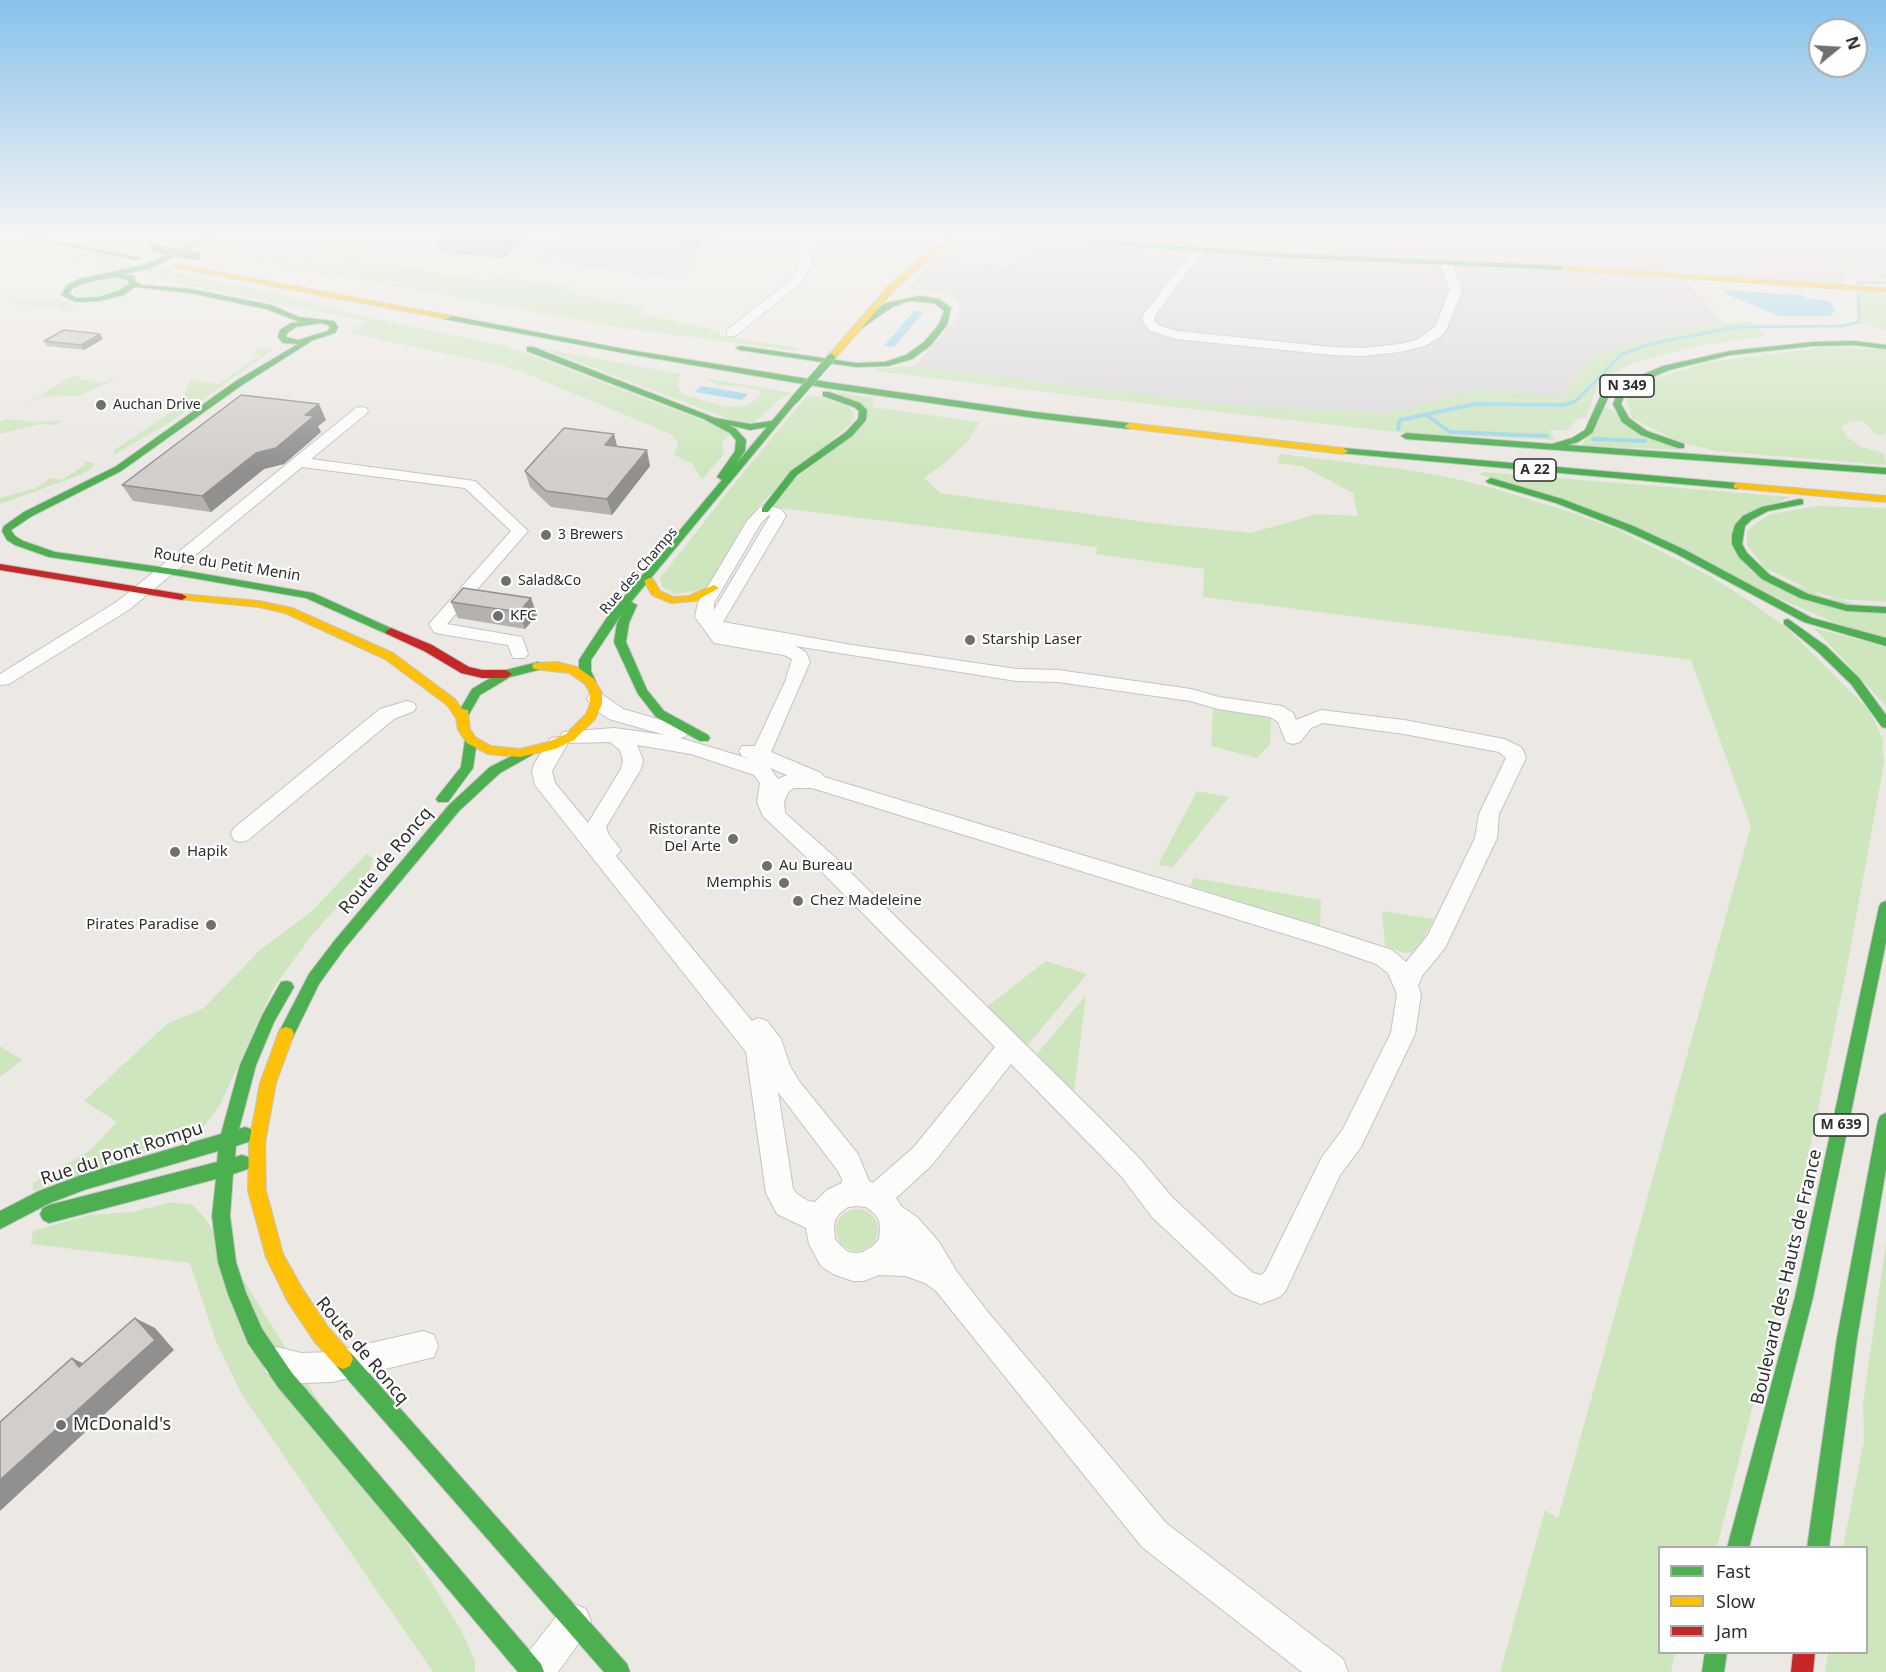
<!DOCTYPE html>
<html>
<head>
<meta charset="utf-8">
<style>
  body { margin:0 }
  #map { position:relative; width:1886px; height:1672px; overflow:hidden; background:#ece8e4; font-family:"Noto Sans",sans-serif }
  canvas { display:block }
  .legend { position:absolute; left:1658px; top:1546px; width:210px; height:108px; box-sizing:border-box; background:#fff; border:2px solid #ababab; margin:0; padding:8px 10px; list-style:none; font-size:18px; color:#2e2e2e }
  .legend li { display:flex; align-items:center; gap:12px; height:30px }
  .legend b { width:30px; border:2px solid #ababab }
  .north { position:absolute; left:1808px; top:18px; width:60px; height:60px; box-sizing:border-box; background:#fff; border:2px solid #ababab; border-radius:50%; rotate:72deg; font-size:16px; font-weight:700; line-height:24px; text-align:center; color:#2e2e2e }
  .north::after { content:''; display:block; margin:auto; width:21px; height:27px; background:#706f6e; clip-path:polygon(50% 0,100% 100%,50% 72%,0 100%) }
</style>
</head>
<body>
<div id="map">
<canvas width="1886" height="1672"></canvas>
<ul class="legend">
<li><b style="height:8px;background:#4caf50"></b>Fast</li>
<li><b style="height:8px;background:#ffc107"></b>Slow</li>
<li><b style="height:8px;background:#c62828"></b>Jam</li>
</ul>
<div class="north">N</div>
</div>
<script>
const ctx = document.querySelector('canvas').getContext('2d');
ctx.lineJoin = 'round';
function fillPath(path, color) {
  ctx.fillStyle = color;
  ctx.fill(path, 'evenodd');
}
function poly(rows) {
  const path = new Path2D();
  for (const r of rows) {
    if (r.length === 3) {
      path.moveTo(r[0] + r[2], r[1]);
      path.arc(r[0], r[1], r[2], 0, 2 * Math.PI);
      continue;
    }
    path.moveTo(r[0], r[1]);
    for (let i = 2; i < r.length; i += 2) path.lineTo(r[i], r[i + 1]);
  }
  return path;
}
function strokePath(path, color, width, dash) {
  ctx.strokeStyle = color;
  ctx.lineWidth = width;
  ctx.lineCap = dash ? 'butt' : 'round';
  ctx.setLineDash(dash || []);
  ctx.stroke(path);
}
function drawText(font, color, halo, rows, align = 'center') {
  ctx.font = font + ' "Noto Sans",sans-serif';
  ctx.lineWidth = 4.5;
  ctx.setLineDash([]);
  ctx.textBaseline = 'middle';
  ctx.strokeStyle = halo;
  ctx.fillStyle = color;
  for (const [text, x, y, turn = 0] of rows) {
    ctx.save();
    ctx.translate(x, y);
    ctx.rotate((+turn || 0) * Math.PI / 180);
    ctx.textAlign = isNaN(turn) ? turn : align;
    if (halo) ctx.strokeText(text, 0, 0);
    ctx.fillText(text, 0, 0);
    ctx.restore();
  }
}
const industrial = poly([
  [561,236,724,236,678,279,526,259],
  [1034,236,1886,236,1886,279,1848,277,1837,285,1680,273,1724,323,1648,338,1562,397,1478,389,1389,413,1233,405,914,366,959,316,959,302,950,295,909,288,935,257,1007,267,1035,241]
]);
const green = poly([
  [0,236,255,289,313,302,362,316,506,346,717,426,730,435,721,443,724,454,702,479,692,463,674,455,678,443,671,434,522,372,501,365,348,333,366,321,156,279,143,276,144,271,116,270,0,248],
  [117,236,175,236,300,262,363,236,380,236,346,258,487,281,497,277,572,287,565,293,618,300,616,303,648,307,641,314,719,331,720,336,799,348,796,351,623,328],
  [124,279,126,286,100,296,74,294,73,291,84,283],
  [1869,292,1886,294,1886,331,1859,322,1858,293],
  [51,298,68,303,74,308,67,313,56,308,11,304,17,301],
  [1751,322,1766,336,1695,346,1634,363,1609,375,1597,387,1586,418,1579,418,1567,430,1550,430,1554,440,1405,433,1095,398,874,371,877,368,914,366,1233,405,1389,413,1478,389,1561,397,1594,356,1648,338,1724,323],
  [1826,347,1886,350,1886,432,1882,436,1877,435,1863,421,1852,421,1841,427,1847,437,1862,447,1884,453,1886,465,1716,451,1679,442,1632,418,1626,398,1633,390,1651,380,1708,362],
  [260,348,273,350,169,423,114,455,114,450,182,405,190,380,219,384,258,356,254,354],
  [541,348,680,374,678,387,682,394,727,407,748,405,760,396,760,391,745,387,718,385,704,378,792,393,780,399,755,422,743,424],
  [80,375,83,375,78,379,105,382,112,378,116,379,78,396,42,397,20,408,68,378],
  [837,392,874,398,872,407,980,422,968,441,946,462,924,478,940,493,1152,523,1251,533,1317,514,1358,516,1353,493,1302,466,1277,463,1280,454,1402,469,1452,478,1493,488,1576,514,1618,530,1708,575,1748,600,1787,628,1870,711,1882,738,1884,763,1845,978,1773,1326,1717,1547,1660,1548,1660,1652,1675,1653,1671,1672,1500,1672,1545,1510,1558,1518,1751,826,1691,660,1203,597,1204,569,1096,554,1097,547,772,507,790,483,868,421],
  [807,396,820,397,849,407,854,414,851,423,758,506,706,589,675,594,662,587,660,578,738,479],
  [1605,407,1685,450,1581,446],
  [7,419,37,422,62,420,54,425,40,424,0,434,0,421],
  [84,461,94,463,91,469,80,475,0,504,0,498,34,489,51,478,62,480,85,465],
  [1483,472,1791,497,1738,518,1750,571,1886,614,1886,637,1852,630,1507,481,1479,475],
  [1818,506,1886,508,1886,602,1827,598,1765,568,1747,545,1747,532,1753,525,1771,514],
  [1814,628,1886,647,1886,706],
  [1213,708,1271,717,1270,744,1257,758,1211,746],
  [1197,791,1229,797,1173,867,1158,865],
  [367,853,373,858,370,870,312,935,274,987,220,1105,204,1126,179,1141,33,1191,33,1183,89,1151,117,1122,84,1101,167,1024,204,1008,260,950,311,912],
  [1194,878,1321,900,1320,927,1190,886],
  [1382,911,1434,919,1417,951,1405,953,1385,946],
  [1046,961,1087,974,1026,1047,984,1009],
  [1086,995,1074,1092,1037,1054],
  [0,1046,22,1060,0,1077],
  [171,1202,193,1205,205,1218,462,1632,475,1661,475,1672,433,1672,242,1395,216,1341,190,1263,31,1244,33,1231,89,1215,133,1212],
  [857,1230,21],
  [1886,1243,1886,1672,1825,1672,1828,1653,1866,1652,1866,1548,1843,1547,1864,1441,1863,1403]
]);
const water = poly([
  [1727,290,1802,295,1806,298,1830,301,1835,311,1829,316,1779,316,1731,296,1725,292],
  [915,310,924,312,894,347,884,346],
  [701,386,748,394,742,400,695,392]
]);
const streamFar1 = poly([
  [1857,285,1860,282,1886,283],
  [1568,404,1575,402,1622,354,1650,344,1737,327,1842,326,1859,322,1858,293]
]);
const stream = poly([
  [1425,414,1450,432,1547,436],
  [1398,429,1400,420,1475,404,1563,405,1574,402],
  [1593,439,1645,441]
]);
const street = poly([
  [806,236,816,236,809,269,801,283,735,336,727,336,727,330,792,279,797,269,806,236],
  [1200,246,1205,249,1156,314,1154,320,1158,325,1177,331,1332,347,1363,348,1400,344,1417,340,1435,327,1450,290,1440,262,1442,260,1450,260,1452,262,1462,290,1447,328,1440,337,1425,346,1400,352,1363,356,1332,355,1176,339,1150,331,1142,320,1144,314,1196,247,1200,246],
  [361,407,366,408,368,411,366,414,311,459,475,481,528,531,447,624,522,637,528,654,525,658,513,658,508,645,441,634,434,632,429,624,511,531,465,488,302,467,130,609,9,684,0,685,0,674,118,601,356,408,361,407],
  [765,505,781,509,786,516,723,622,852,645,1017,669,1058,670,1191,689,1219,697,1282,706,1293,713,1296,720,1321,710,1404,720,1504,739,1521,747,1524,752,1526,758,1499,814,1497,838,1445,948,1422,976,1418,986,1421,994,1415,1034,1361,1147,1340,1175,1285,1292,1279,1297,1261,1304,1234,1294,1152,1217,1122,1177,1011,1064,932,1165,896,1198,901,1206,918,1218,939,1242,957,1272,987,1311,1166,1523,1343,1659,1348,1672,1302,1672,1142,1547,936,1291,925,1283,905,1276,879,1275,864,1281,853,1281,833,1274,821,1266,809,1244,806,1228,777,1214,766,1193,746,1052,535,785,532,771,534,764,551,738,560,737,563,732,614,728,665,735,609,719,598,712,587,699,589,695,596,693,603,695,623,709,685,727,688,732,685,737,680,738,750,759,742,756,739,751,742,746,755,746,785,682,792,659,784,655,714,643,695,617,698,603,747,521,760,507,765,505],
  [769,515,770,516,714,610,714,603,761,523,769,515],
  [795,646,1017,681,1058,682,1190,701,1218,709,1270,717,1278,722,1286,742,1293,744,1300,742,1311,728,1323,723,1404,734,1499,752,1506,758,1479,814,1475,838,1428,935,1406,962,1392,950,1327,929,824,777,821,773,771,752,810,662,806,652,795,646],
  [610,742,620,750,623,760,621,769,588,823,555,783,552,771,568,743,610,742],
  [637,745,691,754,754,775,760,783,757,802,763,816,822,872,995,1047,914,1147,873,1183,869,1181,858,1154,799,1081,790,1066,781,1039,767,1021,758,1018,752,1021,616,856,621,850,609,835,606,827,641,769,643,760,637,745],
  [770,768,787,775,778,779,770,768],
  [794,788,812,788,1327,947,1376,964,1388,973,1397,994,1391,1033,1343,1129,1322,1157,1265,1272,1261,1275,1253,1273,1172,1197,1140,1159,1100,1118,838,860,785,813,784,801,789,791,794,788],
  [778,1092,838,1171,842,1179,842,1183,827,1190,815,1202,808,1201,797,1194,793,1189,778,1092],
  [857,1206,866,1207,874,1213,879,1220,880,1230,879,1239,873,1246,863,1252,857,1253,848,1252,841,1246,835,1239,834,1230,835,1220,840,1213,848,1207,857,1206],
  [407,701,414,703,416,707,414,711,394,719,248,840,241,842,234,840,231,834,234,828,380,709,407,701],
  [423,1331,434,1335,438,1346,434,1357,332,1382,301,1383,277,1377,266,1373,262,1362,266,1351,277,1347,301,1353,332,1352,423,1331],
  [574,1604,586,1609,591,1621,586,1633,558,1672,518,1672,523,1659,562,1609,574,1604]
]);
const fast = poly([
  [19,236,31,236,141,258,137,260,19,236],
  [208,236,216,236,149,269,124,274,134,276,136,282,142,285,190,289,271,305,299,317,334,321,338,327,335,333,313,340,242,385,121,471,32,516,11,530,15,536,23,541,55,552,181,570,313,593,395,630,395,634,387,634,306,598,181,576,49,557,15,545,7,540,2,531,4,526,24,512,115,467,236,381,298,344,283,343,278,337,280,330,291,323,300,322,266,309,190,293,135,287,124,295,99,301,76,302,61,295,66,286,79,279,144,265,208,236],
  [116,277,128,280,129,284,118,291,99,297,77,298,69,294,72,289,84,283,116,277],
  [321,323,328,325,330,327,328,331,298,340,286,337,287,333,296,327,321,323],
  [996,236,1050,236,1274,253,1565,266,1569,268,1565,270,1274,257,1047,240,1044,242,999,238,996,236],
  [920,296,939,299,951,308,947,325,930,346,912,359,888,366,856,367,740,350,736,348,740,346,856,363,885,362,906,355,924,342,939,324,944,311,934,303,909,301,892,307,858,331,851,329,886,303,920,296],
  [447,315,629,350,827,382,1035,412,1129,423,1133,426,1129,429,1035,418,827,388,629,354,444,319,443,317,447,315],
  [1854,341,1886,345,1886,349,1854,345,1813,346,1730,355,1669,370,1641,382,1625,394,1621,404,1629,418,1647,431,1684,444,1684,448,1678,448,1641,435,1622,422,1613,404,1618,391,1635,378,1663,366,1730,351,1813,342,1854,341],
  [527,347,533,347,715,418,750,424,772,421,792,397,799,399,631,602,637,605,629,623,626,642,647,690,664,711,708,735,710,738,708,741,700,741,656,717,638,694,614,642,617,623,623,612,591,660,591,671,596,682,594,685,590,686,584,682,579,671,579,660,608,616,722,480,717,477,735,451,736,440,730,433,704,419,527,351,527,347],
  [729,425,750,430,767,427,736,464,745,451,746,440,736,429,729,425],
  [1617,376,1621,379,1612,389,1592,433,1578,442,1568,445,1886,468,1886,474,1406,439,1401,436,1406,433,1552,444,1572,438,1585,430,1604,388,1617,376],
  [823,392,829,392,860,403,867,410,866,420,852,436,797,475,768,512,762,512,762,508,791,471,846,432,858,419,859,411,854,407,823,396,823,392],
  [1343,448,1737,483,1742,486,1737,489,1340,453,1338,451,1343,448],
  [1491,478,1562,499,1633,526,1685,550,1812,618,1886,638,1886,646,1804,622,1677,554,1625,530,1556,503,1488,483,1486,481,1491,478],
  [1800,499,1803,500,1803,504,1768,511,1751,520,1745,526,1742,544,1747,553,1770,575,1808,594,1847,605,1886,607,1886,613,1847,611,1800,598,1762,579,1739,557,1732,544,1732,535,1735,525,1743,516,1762,507,1800,499],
  [1788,619,1826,646,1859,678,1886,715,1886,728,1882,727,1851,684,1818,652,1784,624,1784,620,1788,619],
  [538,662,544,666,542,669,510,677,480,695,468,716,460,716,458,713,472,689,502,671,538,662],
  [471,736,477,740,473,768,448,802,438,802,436,799,438,796,461,767,465,740,471,736],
  [528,748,534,752,532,755,500,773,459,811,345,948,319,984,292,1039,286,1041,280,1039,278,1034,309,974,335,940,449,805,490,767,528,748],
  [1886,901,1886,942,1813,1297,1749,1548,1727,1548,1795,1297,1879,907,1881,903,1886,901],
  [286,981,291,982,294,987,274,1022,256,1065,239,1129,245,1127,251,1129,253,1135,251,1141,236,1146,235,1157,242,1155,248,1157,251,1163,248,1169,233,1174,230,1216,236,1262,246,1293,262,1329,292,1373,541,1664,544,1672,518,1672,278,1387,248,1343,228,1294,218,1262,212,1216,216,1179,49,1223,43,1220,40,1214,43,1208,49,1205,217,1162,218,1151,84,1190,50,1203,0,1229,0,1211,39,1191,84,1174,221,1134,240,1065,263,1014,281,982,286,981],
  [1886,1113,1886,1169,1857,1338,1829,1548,1807,1548,1837,1338,1878,1121,1880,1116,1886,1113],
  [343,1349,350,1352,627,1664,630,1672,604,1672,336,1366,333,1359,336,1352,343,1349],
  [1705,1652,1727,1652,1724,1672,1702,1672,1705,1652]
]);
const slow = poly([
  [949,236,956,236,895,289,834,360,828,360,828,356,889,285,949,236],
  [175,264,447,315,451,317,447,319,178,268,174,266,175,264],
  [1562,266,1886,288,1886,292,1565,270,1562,270,1562,266],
  [1129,423,1343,448,1348,451,1343,454,1126,428,1125,426,1129,423],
  [1737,483,1886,496,1886,502,1734,488,1734,484,1737,483],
  [649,578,653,579,660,591,673,597,689,596,714,585,719,588,695,601,671,603,652,595,644,581,649,578],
  [182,594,259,601,292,608,393,653,455,699,462,709,468,710,470,729,475,737,491,746,520,749,548,742,566,734,586,714,590,704,590,693,585,684,569,673,534,669,532,666,534,663,557,662,577,667,594,679,602,693,602,704,595,719,574,740,555,749,520,757,488,754,467,743,458,730,456,718,447,705,385,659,285,613,259,607,178,599,177,597,182,594],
  [286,1027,292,1029,294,1034,276,1083,265,1143,266,1191,283,1254,302,1288,328,1327,350,1352,353,1359,350,1366,343,1369,336,1366,314,1341,288,1302,266,1257,248,1191,249,1143,260,1083,278,1034,280,1029,286,1027]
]);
const jam = poly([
  [0,564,182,594,187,597,182,600,0,570,0,564],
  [391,628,432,645,469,667,482,670,506,670,512,674,506,678,482,678,461,673,424,651,387,634,385,632,391,628],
  [1793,1652,1815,1652,1813,1672,1791,1672,1793,1652]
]);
const fastBridge = poly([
  [154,248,197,256],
  [795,399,831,358]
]);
const wall = poly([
  [436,236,532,236,503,258,442,253],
  [599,236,710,236,698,247],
  [100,334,103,339,84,350,47,346,44,341],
  [326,420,318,426,321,432,284,464,264,469,211,512,133,501,122,485],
  [614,434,617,447,650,466,612,515,551,507,530,487,525,471],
  [451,602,537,615,525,629,458,618]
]);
const shadedWall = poly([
  [504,236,532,236,503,258,498,240],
  [696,236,710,236,698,247],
  [100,334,103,339,84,350,81,345],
  [319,404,326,420,318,426,321,432,284,464,264,469,211,512,202,496],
  [614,434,618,450,605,445],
  [647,450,650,466,612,515,607,499],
  [531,598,537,615,525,629,519,612],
  [135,1318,155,1328,174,1350,0,1511,0,1480],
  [72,1358,93,1368,79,1367]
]);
const building = poly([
  [449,236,504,236,498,240,449,236],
  [64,330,100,334,81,345,44,341,64,330],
  [241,395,319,404,305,415,314,416,276,448,256,453,202,496,122,485,241,395],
  [564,428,614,434,605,445,647,450,607,499,546,491,525,471,564,428],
  [463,588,531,598,519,612,451,602,463,588],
  [135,1318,155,1340,0,1480,0,1422,72,1358,79,1367,135,1318]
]);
const markers = [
  [101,405,6,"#706f6e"],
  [546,535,6,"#706f6e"],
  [506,581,6,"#706f6e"],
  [498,616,6,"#706f6e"],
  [970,640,6,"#706f6e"],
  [733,839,6,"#706f6e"],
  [175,852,6,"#706f6e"],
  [767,866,6,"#706f6e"],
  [784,883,6,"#706f6e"],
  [798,901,6,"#706f6e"],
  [211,925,6,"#706f6e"],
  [61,1425,6,"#706f6e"]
];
const shields = [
  [1627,386,54],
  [1535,470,42],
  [1841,1125,54]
];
const shieldNames = [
  ["N 349",1627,386],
  ["A 22",1535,470],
  ["M 639",1841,1125]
];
const farPoinames = [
  ["Auchan Drive",113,405],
  ["3 Brewers",558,535],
  ["Salad&Co",518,581]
];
const farStreetnames = [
  ["Rue des Champs",639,571,-49]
];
const streetNames = [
  ["Route du Petit Menin",227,565,9]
];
const poiNames = [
  ["KFC",510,616],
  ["Starship Laser",982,640],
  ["Ristorante",721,830,"right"],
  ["Del Arte",721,847,"right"],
  ["Hapik",187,852],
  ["Au Bureau",779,866],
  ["Memphis",772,883,"right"],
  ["Chez Madeleine",810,901],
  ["Pirates Paradise",199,925,"right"]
];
const nearStreetnames = [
  ["Route de Roncq",386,861,-50],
  ["Rue du Pont Rompu",122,1154,-18],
  ["Boulevard des Hauts de France",1787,1277,-77],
  ["Route de Roncq",362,1351,50]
];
const nearPoinames = [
  ["McDonald's",73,1425]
];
fillPath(industrial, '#dcd9db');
fillPath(green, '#cee6be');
fillPath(water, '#99d6ec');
strokePath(streamFar1, '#99d6ec', 3);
strokePath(stream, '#99d6ec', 4);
strokePath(street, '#c5c4c5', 2);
strokePath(fast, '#c5c4c5', 2);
strokePath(slow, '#c5c4c5', 2);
strokePath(jam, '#c5c4c5', 2);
fillPath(street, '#fcfcfb');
fillPath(fast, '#4caf50');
fillPath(slow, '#ffc107');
fillPath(jam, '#c62828');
strokePath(fastBridge, '#c6c5c4', 9, []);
strokePath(fastBridge, '#4caf50', 8);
fillPath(wall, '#b4b1af');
fillPath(shadedWall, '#92908e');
fillPath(building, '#d1cecb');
strokePath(building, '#92908e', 1.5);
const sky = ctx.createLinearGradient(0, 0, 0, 470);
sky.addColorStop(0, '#88c2ea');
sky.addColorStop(0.5, '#f6f5f3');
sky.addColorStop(1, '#f6f5f300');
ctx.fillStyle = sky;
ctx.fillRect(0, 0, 1886, 470);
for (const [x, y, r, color] of markers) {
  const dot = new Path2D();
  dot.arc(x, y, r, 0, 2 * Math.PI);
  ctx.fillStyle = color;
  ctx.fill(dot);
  strokePath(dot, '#fff', 2);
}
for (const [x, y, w] of shields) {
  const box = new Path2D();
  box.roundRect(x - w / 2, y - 11, w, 22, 4.5);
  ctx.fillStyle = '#fff';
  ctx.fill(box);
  strokePath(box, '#2e2e2e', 1.5);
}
drawText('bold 14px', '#2e2e2e', null, shieldNames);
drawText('14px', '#2e2e2e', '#fff', farPoinames, 'left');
drawText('14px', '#2e2e2e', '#fff', farStreetnames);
drawText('15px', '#2e2e2e', '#fff', streetNames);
drawText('15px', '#2e2e2e', '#fff', poiNames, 'left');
drawText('18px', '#2e2e2e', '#fff', nearStreetnames);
drawText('18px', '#2e2e2e', '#fff', nearPoinames, 'left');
</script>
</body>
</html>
